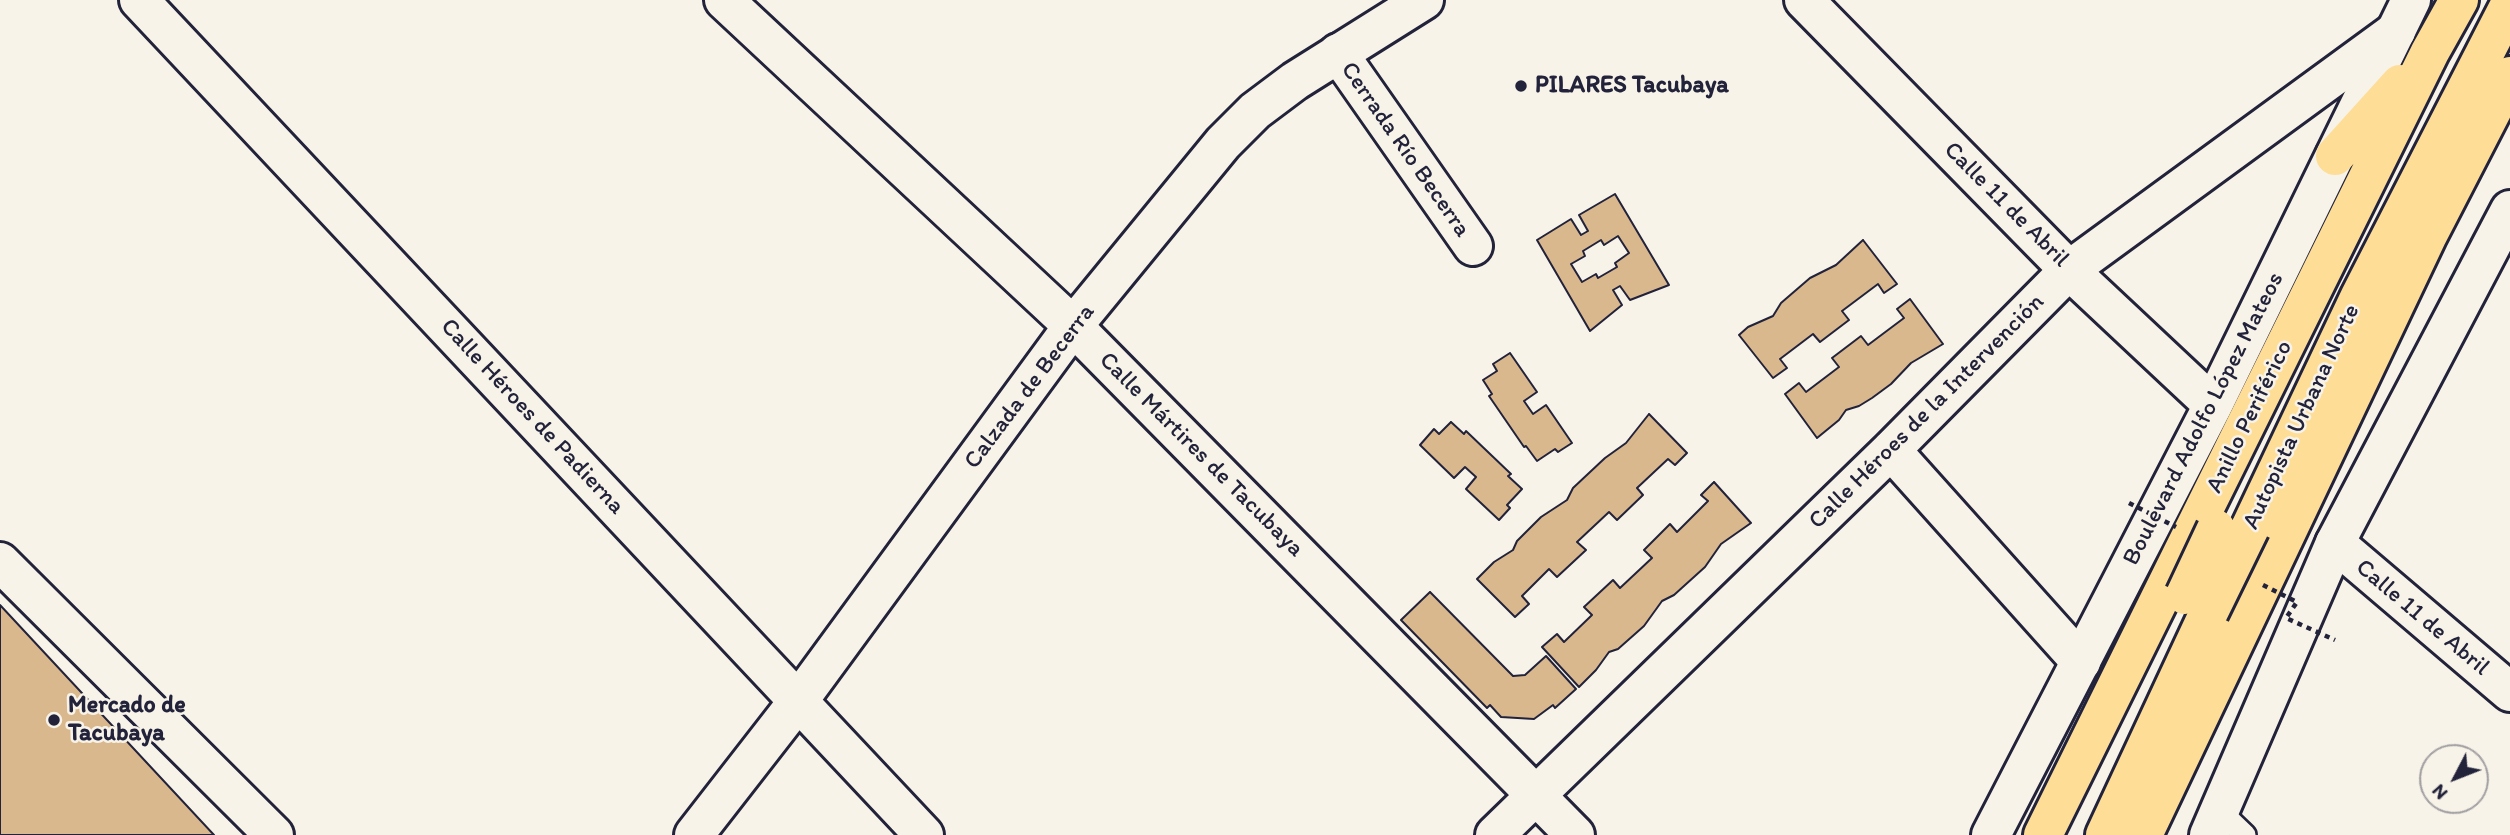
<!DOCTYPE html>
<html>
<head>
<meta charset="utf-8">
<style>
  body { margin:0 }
  #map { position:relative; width:2510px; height:835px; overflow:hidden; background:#f7f3e8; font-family:Itim,sans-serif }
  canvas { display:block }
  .north { position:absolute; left:2419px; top:744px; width:70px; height:70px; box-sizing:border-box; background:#f7f3e8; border:2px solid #a29fa3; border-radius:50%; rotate:228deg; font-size:19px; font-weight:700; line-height:28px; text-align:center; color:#22223b }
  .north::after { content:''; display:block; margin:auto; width:24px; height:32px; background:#22223b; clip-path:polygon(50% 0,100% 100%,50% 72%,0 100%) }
</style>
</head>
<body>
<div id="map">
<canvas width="2510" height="835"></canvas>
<div class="north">N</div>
</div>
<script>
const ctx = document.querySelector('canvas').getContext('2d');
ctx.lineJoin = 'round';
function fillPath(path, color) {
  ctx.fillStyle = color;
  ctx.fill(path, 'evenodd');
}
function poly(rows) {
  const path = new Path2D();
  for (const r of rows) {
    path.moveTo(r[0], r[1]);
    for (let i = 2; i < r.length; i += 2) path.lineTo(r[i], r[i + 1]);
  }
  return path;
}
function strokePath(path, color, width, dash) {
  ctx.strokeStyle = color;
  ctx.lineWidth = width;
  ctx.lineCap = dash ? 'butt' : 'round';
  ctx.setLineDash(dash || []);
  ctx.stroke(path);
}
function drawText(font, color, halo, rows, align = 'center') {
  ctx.font = font + ' Itim,sans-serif';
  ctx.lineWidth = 5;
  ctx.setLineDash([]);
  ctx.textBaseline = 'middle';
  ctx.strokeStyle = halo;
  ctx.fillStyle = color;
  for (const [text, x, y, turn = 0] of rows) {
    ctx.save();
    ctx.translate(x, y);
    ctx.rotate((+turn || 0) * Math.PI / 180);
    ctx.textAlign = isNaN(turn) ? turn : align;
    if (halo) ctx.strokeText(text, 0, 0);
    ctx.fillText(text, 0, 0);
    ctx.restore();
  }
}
const building = poly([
  [1615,194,1669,285,1630,300,1620,286,1613,290,1622,305,1590,331,1537,240,1571,219,1581,235,1588,231,1579,215,1615,194],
  [1618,236,1629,253,1615,263,1617,267,1598,278,1596,274,1582,282,1571,264,1585,256,1583,251,1601,240,1604,245,1618,236],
  [1863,240,1897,284,1884,293,1878,284,1842,311,1849,320,1820,342,1813,334,1780,359,1787,368,1773,378,1739,335,1748,327,1773,316,1781,303,1810,278,1836,265,1863,240],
  [1910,299,1943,344,1911,363,1891,384,1872,398,1859,406,1846,410,1839,420,1817,438,1785,394,1799,383,1806,392,1839,367,1832,358,1861,336,1868,345,1904,318,1897,309,1910,299],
  [1510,353,1537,392,1524,401,1533,414,1546,405,1572,443,1558,452,1555,449,1537,461,1526,446,1524,447,1489,396,1492,394,1483,380,1497,371,1493,364,1510,353],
  [1649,414,1687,453,1675,465,1668,459,1637,488,1643,495,1617,520,1609,512,1577,542,1586,550,1557,577,1549,569,1522,596,1529,604,1515,617,1477,579,1494,562,1513,550,1517,541,1541,517,1567,500,1573,488,1605,458,1626,443,1649,414],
  [1451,422,1464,434,1466,431,1511,474,1508,476,1522,489,1507,505,1510,508,1499,520,1466,489,1476,477,1465,467,1454,478,1420,445,1434,429,1439,434,1451,422],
  [1714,482,1751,523,1721,544,1705,567,1674,595,1662,601,1644,626,1618,649,1609,652,1596,670,1579,687,1542,647,1557,634,1564,642,1592,615,1584,607,1613,580,1620,588,1652,558,1644,550,1670,524,1677,532,1708,501,1701,495,1714,482],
  [1430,592,1513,676,1525,675,1546,656,1576,689,1555,708,1553,705,1534,719,1501,717,1490,705,1487,708,1401,620,1430,592],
  [0,605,214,835,0,835,0,605]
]);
const lane = poly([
  [2220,811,2245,835]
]);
const street = poly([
  [139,0,924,835],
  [724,0,1073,326,1575,835],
  [1338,53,1473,246],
  [1891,450,2081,662],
  [2335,543,2510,692],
  [0,562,274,835],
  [1495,835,1891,450,2069,270,2396,31]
]);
const secondary = poly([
  [1804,0,2069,270,2213,405],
  [694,835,799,700,1073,326,1223,143,1255,111,1295,81,1424,0],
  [1991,835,2213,405,2411,0],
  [2209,835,2335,543,2510,210]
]);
const highway = poly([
  [2335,156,2400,84],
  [2250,528,2360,296,2510,4],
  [2043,835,2430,52,2459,0],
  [2105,835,2209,612],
  [2143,835,2427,237,2510,76]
]);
const pathBridge = poly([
  [2129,503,2176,527],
  [2263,585,2297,602,2286,618,2335,640]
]);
const highwayBridge = poly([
  [2185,595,2216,529],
  [2209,612,2250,528]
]);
const markers = [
  [1521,86,7,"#22223b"],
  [54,720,7,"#22223b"]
];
const poiNames = [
  ["PILARES Tacubaya",1535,86],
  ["Mercado de",68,706],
  ["Tacubaya",68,734]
];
const streetNames = [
  ["Cerrada Río Becerra",1405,150,55],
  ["Calle 11 de Abril",2006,205,45],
  ["Calzada de Becerra",1030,387,-53],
  ["Calle Héroes de la Intervención",1927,412,-45],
  ["Calle Héroes de Padierna",532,417,47],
  ["Anillo Periférico",2250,417,-64],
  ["Autopista Urbana Norte",2302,417,-65],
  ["Boulevard Adolfo López Mateos",2204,419,-63],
  ["Calle Mártires de Tacubaya",1201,455,45],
  ["Calle 11 de Abril",2422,618,40]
];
fillPath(building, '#dab88d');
strokePath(building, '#22223b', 2);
strokePath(lane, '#22223b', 26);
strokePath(street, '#22223b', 44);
strokePath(secondary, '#22223b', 44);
strokePath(highway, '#22223b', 44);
strokePath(lane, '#f7f3e8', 21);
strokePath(street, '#f7f3e8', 38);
strokePath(secondary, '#f7f3e8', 38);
strokePath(highway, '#fedd96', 38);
strokePath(highwayBridge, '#22223b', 44, []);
strokePath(pathBridge, '#22223b', 4.5, [5, 5]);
strokePath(highwayBridge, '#fedd96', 38);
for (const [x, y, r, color] of markers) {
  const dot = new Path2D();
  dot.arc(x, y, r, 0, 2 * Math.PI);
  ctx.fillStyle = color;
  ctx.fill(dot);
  strokePath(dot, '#f7f3e8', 2.5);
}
drawText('bold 24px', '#22223b', '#f7f3e8', poiNames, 'left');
drawText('24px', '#22223b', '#f7f3e8', streetNames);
</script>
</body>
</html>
